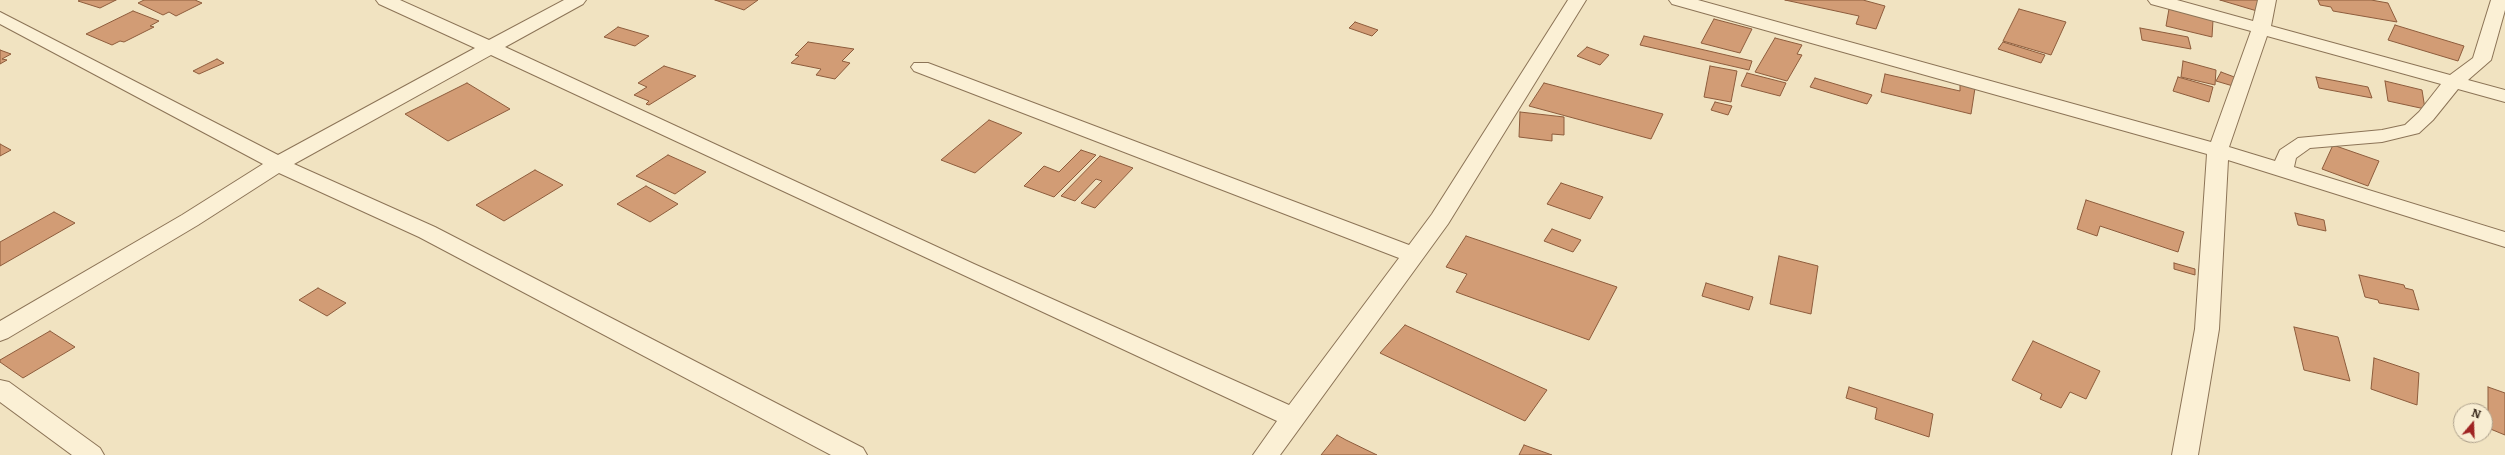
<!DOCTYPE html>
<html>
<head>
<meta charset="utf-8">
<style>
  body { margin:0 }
  #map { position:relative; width:2505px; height:455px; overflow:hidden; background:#f1e3c1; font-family:Literata,serif }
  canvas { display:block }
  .north { position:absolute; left:2453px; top:403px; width:40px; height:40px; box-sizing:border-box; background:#f8edd2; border:1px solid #ac9f8a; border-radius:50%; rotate:19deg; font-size:11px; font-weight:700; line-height:16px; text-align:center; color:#3b2b1d }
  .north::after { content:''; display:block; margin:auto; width:14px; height:18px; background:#9f2423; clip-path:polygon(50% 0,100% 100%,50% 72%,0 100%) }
</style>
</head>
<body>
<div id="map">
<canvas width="2505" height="455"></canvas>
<div class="north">N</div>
</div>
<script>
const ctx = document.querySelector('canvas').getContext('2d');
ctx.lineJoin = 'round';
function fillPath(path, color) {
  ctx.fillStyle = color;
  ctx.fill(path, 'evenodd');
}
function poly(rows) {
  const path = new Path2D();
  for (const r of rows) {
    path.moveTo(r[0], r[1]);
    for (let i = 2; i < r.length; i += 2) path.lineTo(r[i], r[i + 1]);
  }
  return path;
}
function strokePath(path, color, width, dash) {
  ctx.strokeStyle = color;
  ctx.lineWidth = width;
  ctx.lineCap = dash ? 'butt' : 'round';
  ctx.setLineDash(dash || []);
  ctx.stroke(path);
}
const building = poly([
  [116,0,100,8,78,1,80,0,116,0],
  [144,0,195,0,202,3,176,16,169,12,163,15,138,3,144,0],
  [715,0,758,0,744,10,715,0],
  [1785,0,1863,0,1885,6,1876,29,1856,24,1859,16,1785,0],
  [2220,0,2262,0,2257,11,2220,0],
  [2318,0,2371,0,2388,3,2397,22,2333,11,2331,7,2320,5,2318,0],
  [2019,9,2066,22,2051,55,2003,41,2019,9],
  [2169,9,2213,20,2212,37,2166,26,2169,9],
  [133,11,159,21,150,26,154,27,124,42,120,41,112,45,86,34,133,11],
  [1714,19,1752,29,1740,53,1701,43,1714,19],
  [1355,22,1378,30,1372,36,1349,28,1355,22],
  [2395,25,2464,46,2458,61,2388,40,2395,25],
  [618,27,649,36,635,46,604,37,618,27],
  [2140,28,2188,37,2191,49,2142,40,2140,28],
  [1644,36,1752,61,1749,70,1640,45,1644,36],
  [1775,38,1802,45,1797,54,1802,55,1787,81,1755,72,1775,38],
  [808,42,854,49,842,61,850,63,835,79,816,75,821,69,791,63,799,56,795,55,808,42],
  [2003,42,2045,55,2041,63,1998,49,2003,42],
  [1587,47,1609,55,1600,65,1577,56,1587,47],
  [0,50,11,54,2,59,7,60,0,64,0,50],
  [217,59,224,63,199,74,193,71,217,59],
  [2183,61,2216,70,2215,85,2181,77,2183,61],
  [664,66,696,76,649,105,646,104,649,101,634,95,647,87,638,83,664,66],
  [1710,66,1737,71,1731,102,1704,97,1710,66],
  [2221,72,2237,78,2233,86,2216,81,2221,72],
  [1747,73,1786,83,1780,96,1741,86,1747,73],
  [1885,74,1960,91,1960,84,1975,88,1971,114,1881,92,1885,74],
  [2178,77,2213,87,2209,102,2173,91,2178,77],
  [2316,77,2368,87,2372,98,2319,88,2316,77],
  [1815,78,1872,95,1867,104,1810,87,1815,78],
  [2385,81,2422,90,2425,109,2388,101,2385,81],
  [467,83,510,109,448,141,405,114,467,83],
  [1544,83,1663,114,1651,139,1529,106,1544,83],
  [1715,102,1732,106,1728,115,1711,110,1715,102],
  [1520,112,1564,117,1564,135,1552,134,1552,141,1519,137,1520,112],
  [989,120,1022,133,975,173,941,160,989,120],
  [0,144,11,150,0,156,0,144],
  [2333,145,2379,161,2368,186,2322,169,2333,145],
  [1081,150,1096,155,1054,197,1024,186,1044,166,1059,172,1081,150],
  [668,155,706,172,675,194,636,176,668,155],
  [1100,156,1133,168,1095,208,1081,203,1102,181,1096,179,1075,201,1061,196,1100,156],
  [535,170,563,185,504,221,476,205,535,170],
  [1561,183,1603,197,1590,219,1547,204,1561,183],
  [646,186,678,204,650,222,617,204,646,186],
  [2086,200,2184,232,2178,252,2100,226,2097,236,2077,229,2086,200],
  [54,212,75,223,0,266,0,242,54,212],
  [2295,213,2324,220,2326,231,2298,225,2295,213],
  [1552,229,1581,240,1573,252,1544,241,1552,229],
  [1466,236,1617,287,1589,340,1456,292,1467,274,1446,267,1466,236],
  [1779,256,1818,266,1811,314,1770,304,1779,256],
  [2174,263,2195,269,2195,275,2174,269,2174,263],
  [2359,275,2404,285,2405,288,2413,290,2419,310,2379,303,2378,300,2365,297,2359,275],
  [1706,283,1753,297,1749,310,1702,296,1706,283],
  [318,288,346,303,327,316,299,300,318,288],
  [1405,325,1547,390,1525,421,1380,353,1405,325],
  [2294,327,2338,337,2350,381,2304,370,2294,327],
  [50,331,75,347,23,378,0,362,0,360,50,331],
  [2033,341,2100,371,2086,399,2070,392,2061,408,2040,399,2042,394,2012,380,2033,341],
  [2374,358,2419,373,2417,405,2371,389,2374,358],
  [1849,387,1933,414,1929,437,1875,419,1877,408,1846,398,1849,387],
  [2488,387,2505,393,2505,435,2488,428,2488,387],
  [1337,435,1346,440,1377,455,1321,455,1337,435],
  [1524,445,1552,455,1519,455,1524,445]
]);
const minor = poly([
  [376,0,400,0,489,40,564,0,586,0,583,4,505,47,974,264,1289,405,1399,258,914,71,911,67,914,63,928,63,1409,245,1432,214,1568,0,1586,0,1448,224,1280,455,1253,455,1277,421,491,55,294,164,435,227,863,448,867,455,831,455,419,237,279,173,198,225,8,338,0,341,0,321,182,215,263,164,0,24,0,12,278,155,475,48,379,4,376,0],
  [1669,0,1698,0,2211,142,2251,31,2151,4,2148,0,2177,0,2253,21,2258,0,2276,0,2271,26,2450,75,2473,58,2491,0,2505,0,2505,10,2491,60,2468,80,2505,90,2505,102,2458,89,2433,120,2419,133,2382,142,2310,148,2296,158,2294,167,2505,232,2505,247,2228,160,2219,329,2198,455,2172,455,2195,329,2207,154,1672,4,1669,0],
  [2267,36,2441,84,2419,112,2405,125,2382,130,2298,138,2280,150,2275,161,2229,147,2267,36],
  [0,380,9,382,100,448,104,455,72,455,0,402,0,380]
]);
fillPath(building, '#d29c75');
strokePath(building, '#8d5c3c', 1);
strokePath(minor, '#8c7457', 2);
fillPath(minor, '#fbf0d5');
</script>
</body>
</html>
